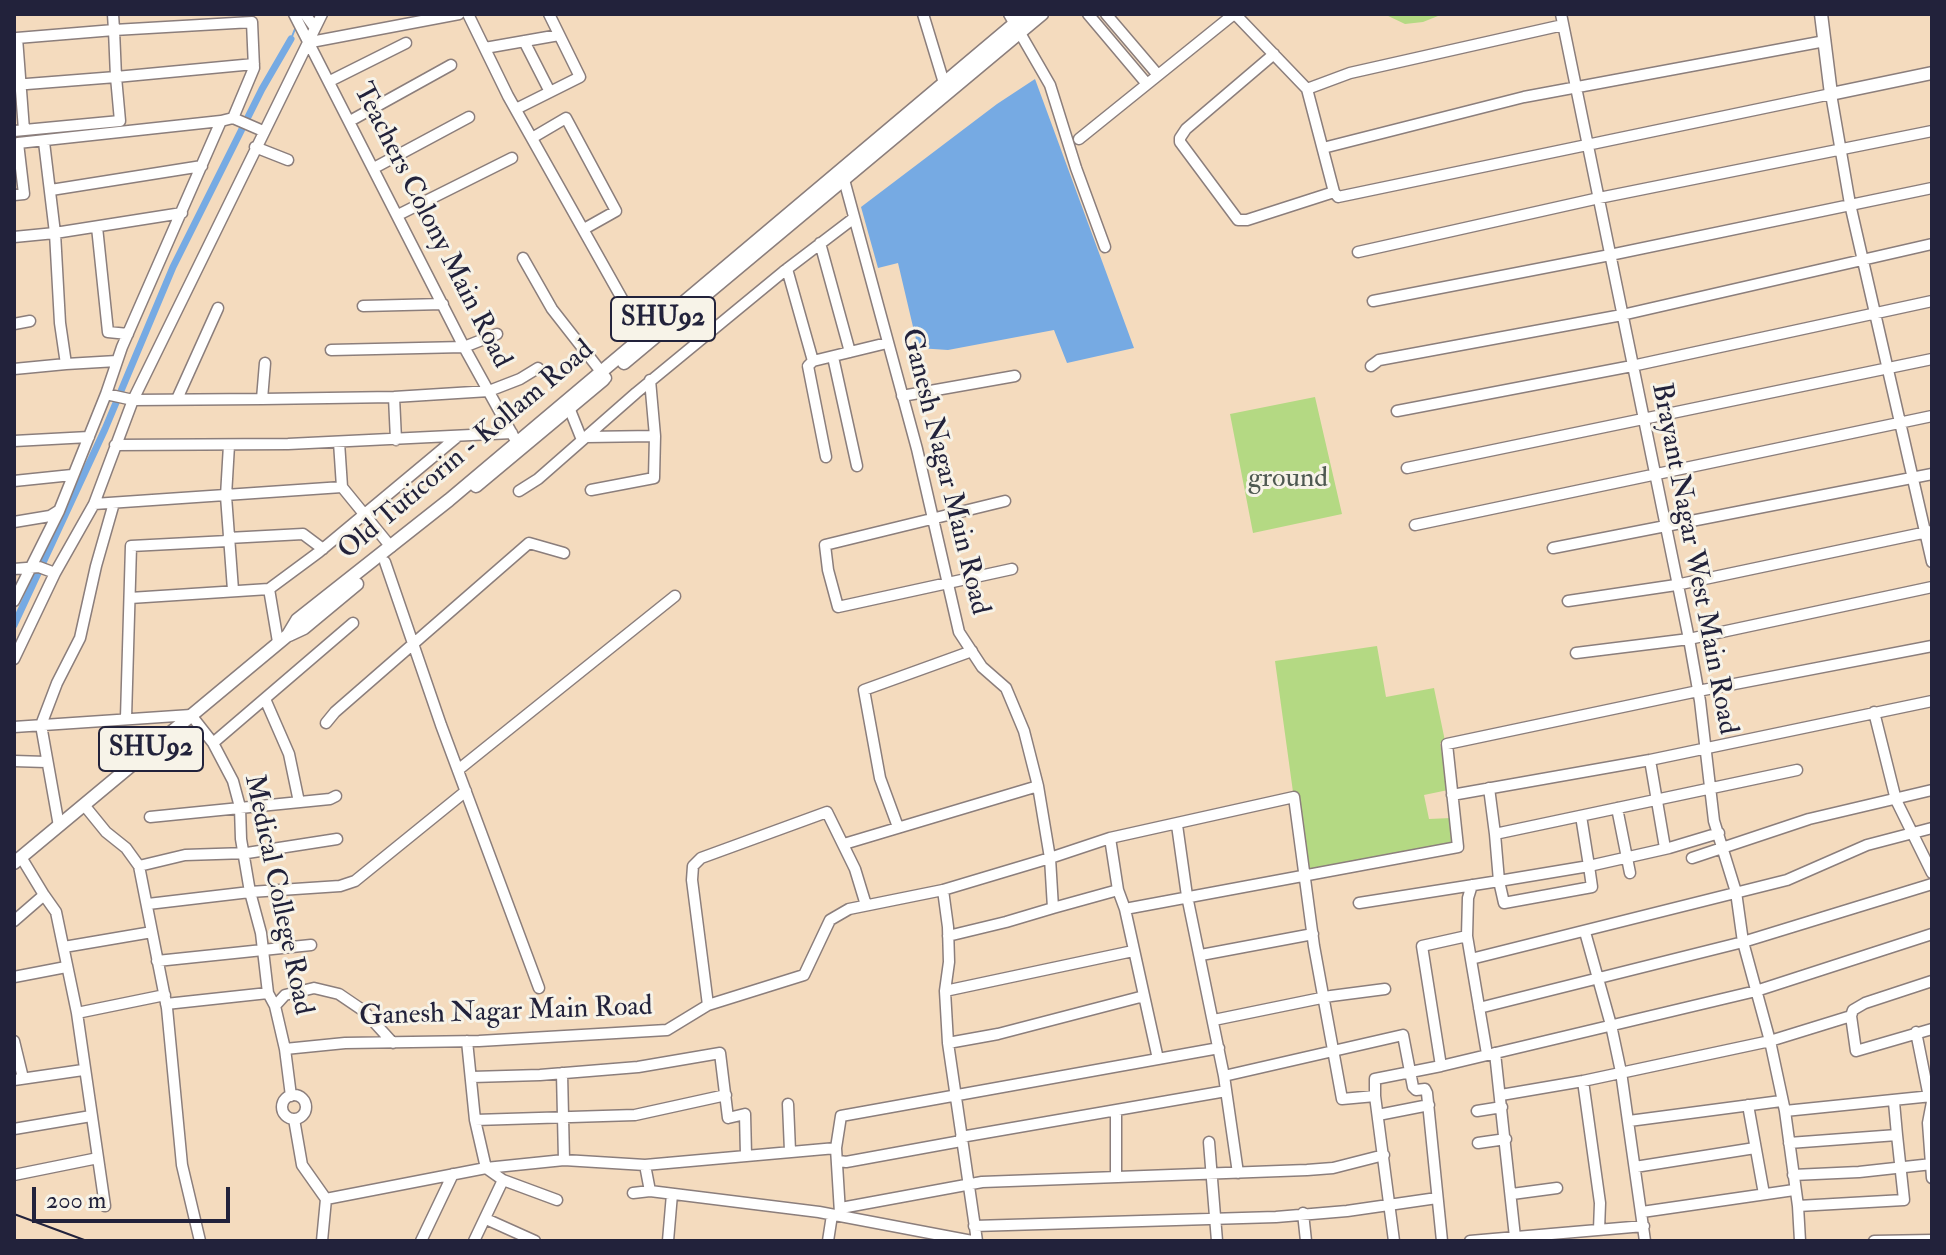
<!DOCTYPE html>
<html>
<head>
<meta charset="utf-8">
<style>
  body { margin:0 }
  #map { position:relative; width:1946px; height:1255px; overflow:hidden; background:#f4dbbe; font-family:"IM FELL Double Pica",serif }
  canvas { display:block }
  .frame { position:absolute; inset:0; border:16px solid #22223b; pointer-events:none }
  .scale { position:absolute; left:32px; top:1187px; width:198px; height:36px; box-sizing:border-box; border:4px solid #22223b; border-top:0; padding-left:10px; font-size:24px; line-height:28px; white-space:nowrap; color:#22223b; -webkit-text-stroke:6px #f7f3e8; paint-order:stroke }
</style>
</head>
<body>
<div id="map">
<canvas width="1946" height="1255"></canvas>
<div class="frame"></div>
<div class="scale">200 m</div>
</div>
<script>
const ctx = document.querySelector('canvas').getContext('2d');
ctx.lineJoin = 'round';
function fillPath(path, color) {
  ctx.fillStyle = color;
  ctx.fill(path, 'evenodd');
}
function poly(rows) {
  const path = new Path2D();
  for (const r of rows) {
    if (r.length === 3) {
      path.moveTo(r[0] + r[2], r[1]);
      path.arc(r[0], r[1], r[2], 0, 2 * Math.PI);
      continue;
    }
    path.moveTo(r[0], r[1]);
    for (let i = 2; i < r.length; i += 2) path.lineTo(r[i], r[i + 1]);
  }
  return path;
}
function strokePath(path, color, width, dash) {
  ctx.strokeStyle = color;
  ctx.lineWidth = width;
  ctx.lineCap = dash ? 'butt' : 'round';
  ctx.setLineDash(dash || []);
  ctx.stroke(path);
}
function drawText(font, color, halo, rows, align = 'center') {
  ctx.font = font + ' "IM FELL Double Pica",serif';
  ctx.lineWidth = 6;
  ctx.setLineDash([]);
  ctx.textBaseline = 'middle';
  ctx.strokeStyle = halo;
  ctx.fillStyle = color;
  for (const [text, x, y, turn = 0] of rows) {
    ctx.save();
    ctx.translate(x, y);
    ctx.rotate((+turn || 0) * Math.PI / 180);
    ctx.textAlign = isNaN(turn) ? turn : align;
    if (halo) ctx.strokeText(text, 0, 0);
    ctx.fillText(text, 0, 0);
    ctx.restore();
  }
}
const green = poly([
  [1384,14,1443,14,1423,22,1405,24],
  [1315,397,1342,514,1253,533,1230,414],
  [1377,646,1386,697,1434,688,1445,741,1440,743,1448,790,1424,795,1429,819,1451,818,1453,843,1309,869,1299,796,1293,792,1275,661]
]);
const water = poly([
  [1035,79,1134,348,1067,363,1054,330,948,350,918,348,898,263,878,268,861,207,997,104]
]);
const stream = poly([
  [291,39,295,29]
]);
const canal = poly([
  [14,625,105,429,173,267,262,89,291,39]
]);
const minor = poly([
  [113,14,114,30,252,22,254,68,233,118,263,131],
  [294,14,464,347,516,441],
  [305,14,315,28],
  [468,14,508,96,643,336],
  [923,14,944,83],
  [1009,14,1050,85,1076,168,1105,247],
  [1088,14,1147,84],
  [1106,14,1158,75],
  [1235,14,1307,89,1334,192,1338,197,1831,94,1850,204,1932,562],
  [1561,14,1689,639,1700,701,1714,821,1736,892,1743,942,1770,1041,1785,1111,1798,1206,1800,1241],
  [524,41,550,92],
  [311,42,459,14],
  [485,48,559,35],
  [1274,54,1186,129,1180,138,1180,142,1238,220,1247,220,1334,192],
  [330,81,406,43],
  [14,85,116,77,120,121,14,131],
  [1307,89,1350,73,1563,25],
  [516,109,580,77,549,14],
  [350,121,451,65],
  [24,130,17,38,114,30,116,77,254,64],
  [532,138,566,118,616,211,584,229],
  [1079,139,1234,14],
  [255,147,288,160],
  [1323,148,1524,97,1825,41],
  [374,168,469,117],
  [51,190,202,166],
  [14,195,24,194,18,143,221,121],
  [398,215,512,158],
  [97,227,108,332,128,334],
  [14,237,55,233,44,142],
  [820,243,850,352],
  [1358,252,1599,198,1932,131],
  [523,258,552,309,606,378],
  [787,269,813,361,808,366,826,457],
  [1373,301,1610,255,1932,188],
  [363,306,443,304],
  [14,324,30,321],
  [331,350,464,347,497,334],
  [833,357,857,466],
  [813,361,887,343],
  [66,364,117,361],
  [1371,366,1379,360,1622,315,1932,244],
  [14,369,66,364,60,323,55,233,182,213],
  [650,380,655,436],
  [106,394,133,400,262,399,394,397,489,391,520,379,538,368],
  [902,396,1015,376],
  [394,397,396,440],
  [177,399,218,308],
  [262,399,265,363],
  [570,410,582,440],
  [1397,411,1632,366,1932,301],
  [586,437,655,436,654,478,591,490],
  [14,441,89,437],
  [339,442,342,487,391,547],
  [115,445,288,444,512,433],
  [229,445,226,496,233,590],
  [1407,468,1932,359],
  [14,481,72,475],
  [519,491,538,479,636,393,783,272,854,218],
  [1005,501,825,545,828,570,838,607,1012,569],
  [94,504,342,487],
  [14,522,50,516,58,511],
  [1415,525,1932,416],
  [228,538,303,534,323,549],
  [1553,548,1932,474],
  [385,562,441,725,539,988],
  [14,569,39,567,55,573],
  [269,589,278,642],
  [130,598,269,589,319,552,457,437],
  [14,601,59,511,106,394,122,347,221,121,233,118],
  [1568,601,1676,585,1932,531],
  [1576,653,1689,639,1932,587],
  [14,659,55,573,94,504,133,400,322,14],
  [265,699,289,754,299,802],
  [1874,712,1896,800,1932,873],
  [126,718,131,546,228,541],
  [326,723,335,712,529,543,564,553],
  [14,727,191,715,213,743,233,781,240,807,241,839,250,892,261,933,268,993,275,1006,285,1049,291,1096],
  [213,743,353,623],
  [1650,760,1665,848],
  [14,761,46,762],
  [458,770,675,596],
  [1489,788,1495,834],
  [1452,795,1650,760,1932,701],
  [84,805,106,832,126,848,139,866,167,1008,182,1165,200,1241],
  [1617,808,1630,873],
  [1581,816,1589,866,1592,887,1504,903,1499,881,1589,866,1669,848,1719,833],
  [150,817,330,799,336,796],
  [1177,825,1187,896,1224,1076],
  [59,826,41,725,57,683,80,638,96,566,114,503],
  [898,827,880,778,864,690,972,651],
  [1110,838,1118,890],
  [844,844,1038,786],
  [1692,858,1809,819,1932,790],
  [139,866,185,855,247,853,337,839],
  [1472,885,1468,898,1467,936,1487,1054],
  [943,890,948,927,949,962,945,991,948,1043,977,1241],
  [44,895,56,912,77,1013,105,1206],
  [1359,903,1499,881,1495,834,1797,770],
  [148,904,250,892,340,886,355,881,466,791],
  [1053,908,1118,890,1125,909,1458,847,1447,744,1698,691,1932,646],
  [1125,909,1158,1059],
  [14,921,44,895,21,857],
  [1585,932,1611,1025,1621,1072,1645,1241],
  [948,936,1006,922,1053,908,1050,858,1110,838,1294,797,1314,946,1342,1099,1375,1096],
  [64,947,152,932],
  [1201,955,1313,934],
  [1471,959,1787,880,1867,845,1932,828],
  [157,961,311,945],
  [14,977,66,967],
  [945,991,1133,951],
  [166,1004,268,993],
  [708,1005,692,880,693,866,701,858,827,812,855,869,866,905],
  [275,1006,285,995,314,988,339,994,364,1011,393,1043],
  [1479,1008,1743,942,1932,884],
  [77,1013,165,995],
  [1851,1016,1853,1010,1865,1003,1932,981],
  [1214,1020,1331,996,1385,989],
  [1916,1032,1929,1097],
  [14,1041,23,1078],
  [467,1041,475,1120,486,1168,503,1180,474,1241],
  [948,1043,998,1034,1144,996],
  [285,1049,345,1043,479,1041,667,1030,708,1005,804,975,830,920,849,909,943,890,1050,858,1038,786,1024,731,1006,688,982,667,959,632,917,449,843,176],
  [1495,1053,1515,1237],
  [1441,1066,1756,991,1932,934],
  [562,1073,564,1160],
  [472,1077,540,1075,638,1067,720,1053,728,1118,745,1114,746,1155],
  [14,1080,83,1070],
  [1583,1081,1600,1203,1599,1230],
  [1501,1095,1583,1081,1770,1041,1851,1016,1856,1051,1932,1029],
  [294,1107,12],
  [1894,1102,1897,1135],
  [1932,1102,1928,1123,1932,1178],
  [788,1104,790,1151],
  [1748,1105,1764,1194],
  [1116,1111,1116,1176],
  [1477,1111,1502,1107],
  [1785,1111,1932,1096],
  [1378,1115,1429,1105],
  [294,1119,302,1165,326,1199],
  [475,1120,635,1115,726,1095],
  [1629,1121,1781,1101],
  [14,1129,91,1116],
  [961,1137,1226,1091],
  [1209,1142,1217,1241],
  [1478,1143,1506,1139],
  [1789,1143,1897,1135,1904,1200,1798,1206],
  [839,1161,846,1162,961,1141],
  [645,1165,836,1148],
  [1635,1167,1755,1148],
  [1238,1173,1224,1076,1403,1035,1413,1087,1416,1090,1425,1089,1427,1093,1442,1241],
  [14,1175,98,1158],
  [1793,1175,1859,1172,1932,1164],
  [503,1180,557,1200],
  [633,1193,650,1191],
  [1512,1194,1557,1188],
  [841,1208,982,1182,1307,1170,1333,1168,1384,1155],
  [1642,1212,1794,1190],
  [840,1213,836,1148,841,1116,1219,1048],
  [1303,1213,1306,1241],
  [486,1219,535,1241],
  [974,1226,1276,1217,1347,1211,1437,1198],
  [322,1241,326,1199,486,1168,564,1160,645,1165,650,1191,819,1212,972,1241],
  [421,1241,453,1174],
  [668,1241,672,1194],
  [828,1241,832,1215],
  [1394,1241,1375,1096,1375,1079,1441,1066,1422,946,1467,936],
  [1470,1241,1644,1226],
  [1874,1241,1932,1240]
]);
const major = poly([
  [1821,14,1831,94,1932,73],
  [624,363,1042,14],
  [476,486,603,380],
  [289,635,304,628,357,584],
  [14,863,288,635,297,620,449,500,1026,14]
]);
const rail = poly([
  [14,1214,87,1241]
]);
const shields = [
  [663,319,104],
  [151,749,104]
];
const shieldNames = [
  ["SHU92",663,319],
  ["SHU92",151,749]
];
const streetNames = [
  ["Teachers Colony Main Road",431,226,63],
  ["Old Tuticorin - Kollam Road",467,451,-40],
  ["Ganesh Nagar Main Road",944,472,76],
  ["Brayant Nagar West Main Road",1693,559,79],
  ["Medical College Road",277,895,78],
  ["Ganesh Nagar Main Road",506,1013,-2]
];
const parkNames = [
  ["ground",1288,480]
];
fillPath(green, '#b4d983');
fillPath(water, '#76aae3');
strokePath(stream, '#76aae3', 2);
strokePath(canal, '#76aae3', 7);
strokePath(minor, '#8b7e7c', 13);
strokePath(major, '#8b7e7c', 15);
strokePath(minor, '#fff', 10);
strokePath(major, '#fff', 12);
strokePath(rail, '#22223b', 2);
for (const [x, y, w] of shields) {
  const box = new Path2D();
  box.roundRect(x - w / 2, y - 22, w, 44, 6);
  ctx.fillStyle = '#f7f3e8';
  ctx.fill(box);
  strokePath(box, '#22223b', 2);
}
drawText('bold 26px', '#22223b', null, shieldNames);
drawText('28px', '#22223b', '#f7f3e8', streetNames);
drawText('28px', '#4e5951', '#f7f3e8', parkNames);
</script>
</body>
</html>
